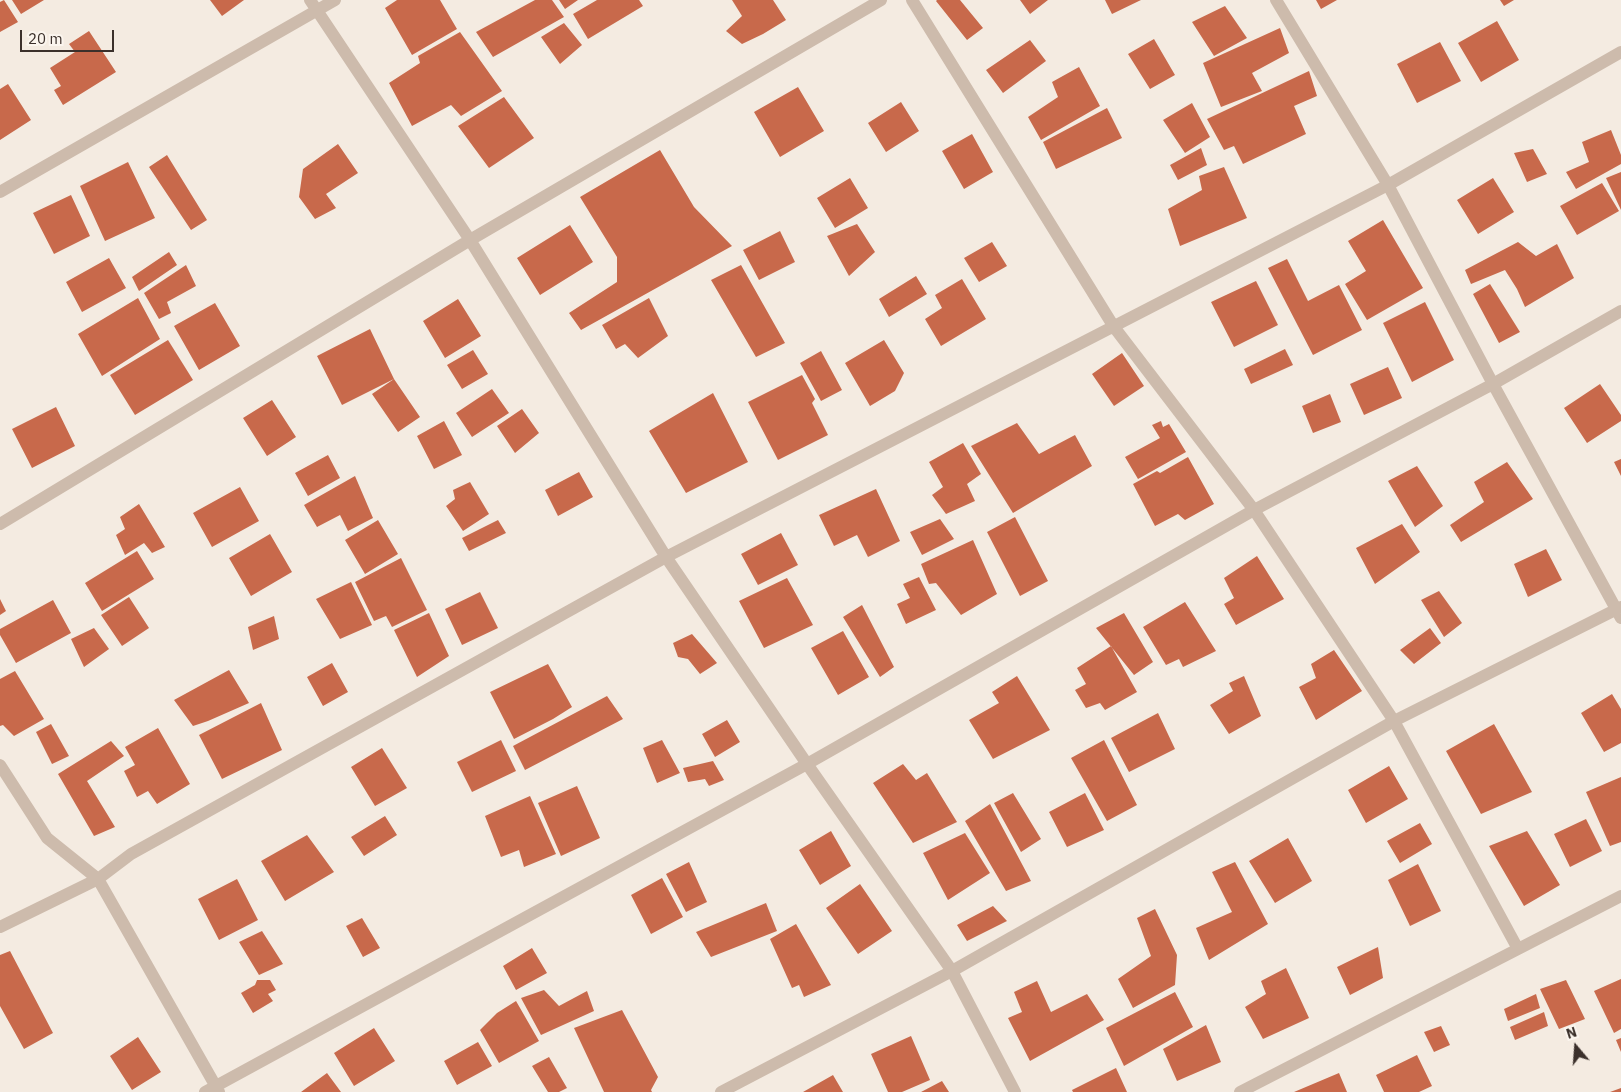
<!DOCTYPE html>
<html>
<head>
<meta charset="utf-8">
<style>
  body { margin:0 }
  #map { position:relative; width:1621px; height:1092px; overflow:hidden; background:#f4ebe1; font-family:"IBM Plex Sans",sans-serif }
  canvas { display:block }
  .north { position:absolute; left:1551px; top:1022px; width:50px; height:50px; -webkit-text-stroke:4px #fbf5ee; paint-order:stroke; rotate:342deg; font-size:14px; font-weight:700; line-height:20px; text-align:center; color:#3b302b }
  .north::after { content:''; display:block; margin:auto; width:18px; height:22px; background:#3b302b; clip-path:polygon(50% 0,100% 100%,50% 72%,0 100%) }
  .scale { position:absolute; left:20px; top:30px; width:94px; height:22px; box-sizing:border-box; border:2px solid #3b302b; border-top:0; padding-left:6px; font-size:15px; line-height:18px; white-space:nowrap; color:#3b302b; -webkit-text-stroke:4px #fbf5ee; paint-order:stroke }
</style>
</head>
<body>
<div id="map">
<canvas width="1621" height="1092"></canvas>
<div class="north">N</div>
<div class="scale">20 m</div>
</div>
<script>
const ctx = document.querySelector('canvas').getContext('2d');
ctx.lineJoin = 'round';
function fillPath(path, color) {
  ctx.fillStyle = color;
  ctx.fill(path, 'evenodd');
}
function poly(rows) {
  const path = new Path2D();
  for (const r of rows) {
    path.moveTo(r[0], r[1]);
    for (let i = 2; i < r.length; i += 2) path.lineTo(r[i], r[i + 1]);
  }
  return path;
}
function strokePath(path, color, width, dash) {
  ctx.strokeStyle = color;
  ctx.lineWidth = width;
  ctx.lineCap = dash ? 'butt' : 'round';
  ctx.setLineDash(dash || []);
  ctx.stroke(path);
}
const building = poly([
  [4,0,18,22,0,32,0,2],
  [12,0,44,0,21,14],
  [210,0,244,0,222,16],
  [397,0,440,0,457,29,412,55,385,8],
  [535,0,552,0,564,17,493,57,476,32],
  [559,0,578,0,565,9],
  [597,0,639,0,643,6,588,39,573,14],
  [732,0,773,0,786,20,763,34,742,44,726,31,742,16],
  [937,0,960,0,983,28,967,40,936,1],
  [1020,0,1048,0,1030,14],
  [1105,0,1141,0,1112,14],
  [1316,0,1337,0,1321,9],
  [1500,0,1514,0,1504,6],
  [1225,6,1247,38,1214,56,1192,22],
  [1497,21,1519,60,1481,82,1458,43],
  [564,23,582,45,560,64,541,37],
  [1280,28,1289,53,1252,73,1262,91,1221,107,1203,63],
  [89,31,116,72,63,105,54,90,61,86,50,68,75,52,69,44],
  [460,32,502,91,461,116,451,105,412,126,389,83,420,63,418,56],
  [1154,39,1175,75,1150,89,1128,54],
  [1030,40,1046,61,1003,93,986,70],
  [1440,42,1461,81,1417,103,1397,64],
  [1079,67,1100,106,1041,140,1028,117,1058,97,1052,82],
  [1309,71,1317,96,1294,106,1306,134,1243,164,1234,146,1224,150,1207,119],
  [8,84,31,120,0,140,0,89],
  [798,87,824,131,780,157,754,112],
  [504,97,534,138,489,168,458,126],
  [901,102,919,131,886,152,868,123],
  [1192,103,1210,137,1185,153,1163,120],
  [1107,108,1122,138,1056,169,1043,142],
  [1611,130,1621,155,1621,164,1576,189,1566,172,1589,162,1582,142],
  [972,134,993,172,964,189,942,151],
  [338,144,358,173,326,194,336,208,315,219,299,197,303,169],
  [1201,148,1207,165,1178,180,1170,165],
  [1533,149,1547,174,1527,182,1514,153],
  [660,150,694,207,732,246,581,330,569,313,617,282,617,257,580,197],
  [167,155,207,220,191,230,149,167],
  [128,162,155,218,105,241,80,186],
  [1224,167,1247,218,1180,246,1168,209,1202,190,1199,176],
  [1621,172,1621,210,1606,178],
  [850,178,868,208,835,228,817,198],
  [1493,178,1514,212,1478,234,1457,200],
  [1602,183,1619,211,1577,235,1560,206],
  [71,195,90,236,54,254,33,213],
  [1383,220,1423,288,1367,320,1345,284,1366,271,1348,241],
  [857,224,875,252,849,276,827,236],
  [570,225,593,262,540,295,517,258],
  [780,231,795,262,759,280,743,250],
  [992,242,1007,266,979,282,964,258],
  [1518,242,1536,256,1557,244,1574,278,1525,307,1517,289,1505,270,1471,284,1465,270],
  [169,252,177,265,139,291,132,277],
  [109,258,126,288,82,312,66,282],
  [1287,259,1308,301,1339,285,1362,330,1313,355,1268,268],
  [186,265,196,286,167,302,171,313,159,319,144,293],
  [741,265,785,343,756,357,711,280],
  [916,276,927,294,889,317,879,299],
  [962,279,986,319,941,346,925,319,942,308,935,295],
  [1256,281,1278,325,1234,347,1211,302],
  [1490,284,1520,332,1499,343,1473,294],
  [138,298,160,339,102,376,78,334],
  [649,298,668,336,638,358,625,344,616,349,602,325],
  [458,299,481,336,445,358,423,321],
  [1425,302,1454,360,1412,382,1383,323],
  [215,303,240,346,199,370,174,326],
  [370,329,394,379,420,417,398,432,372,394,394,379,342,405,317,356],
  [168,340,193,380,135,415,110,375],
  [884,340,904,373,895,391,870,406,845,363],
  [1285,349,1293,365,1251,384,1244,369],
  [473,350,488,374,462,389,447,365],
  [821,351,842,390,821,401,800,363],
  [1122,353,1144,386,1114,406,1092,374],
  [1388,367,1402,398,1364,415,1350,384],
  [802,375,815,399,812,403,828,435,778,460,748,402],
  [1600,384,1621,415,1621,421,1587,443,1564,408],
  [492,389,509,413,472,437,456,413],
  [713,393,748,462,686,493,649,431],
  [1330,394,1341,422,1313,433,1302,406],
  [272,400,296,437,267,456,243,418],
  [56,407,75,446,32,468,12,429],
  [522,409,539,433,515,453,497,426],
  [444,421,462,455,434,469,417,436],
  [1161,421,1163,427,1169,424,1186,452,1138,479,1125,457,1160,438,1152,425],
  [1017,423,1039,454,1075,435,1092,466,1013,513,971,446],
  [963,443,981,474,967,484,975,501,946,514,932,495,943,487,929,462],
  [328,455,340,478,308,496,295,473],
  [1188,457,1214,504,1185,520,1178,514,1155,526,1133,484,1157,471,1160,473],
  [1621,459,1621,476,1614,462],
  [1507,462,1533,499,1461,542,1450,525,1484,502,1474,482],
  [1417,466,1443,506,1415,527,1388,481],
  [579,472,593,497,558,516,545,490],
  [355,476,373,518,348,531,340,515,317,527,304,505],
  [470,482,489,514,463,531,446,506,455,499,453,490],
  [240,487,259,521,212,547,193,513],
  [876,489,900,541,868,557,857,535,834,546,819,515],
  [139,504,165,547,152,553,144,543,125,555,116,535,125,529,120,517],
  [1015,517,1048,581,1020,596,987,532],
  [940,519,954,539,922,555,910,532],
  [378,520,398,554,365,574,345,540],
  [498,520,506,533,469,551,462,538],
  [1402,524,1420,552,1375,584,1356,548],
  [781,533,798,565,758,585,741,554],
  [270,534,292,572,251,596,229,558],
  [973,540,997,594,961,615,936,583,929,584,921,564],
  [1546,549,1562,580,1528,597,1514,564],
  [137,551,154,579,102,611,85,583],
  [1257,556,1284,599,1236,625,1224,604,1234,598,1224,578],
  [401,558,427,610,392,627,386,616,374,621,355,582],
  [919,577,936,610,906,624,897,604,910,598,903,584],
  [787,578,813,625,764,648,739,601],
  [351,582,372,625,340,639,316,599],
  [1439,591,1462,623,1444,637,1421,600],
  [480,592,498,628,462,645,445,609],
  [129,597,149,628,122,646,101,615],
  [0,599,6,611,0,615],
  [53,600,71,633,16,663,0,635,0,629],
  [1185,602,1216,651,1183,667,1179,659,1166,665,1143,627],
  [862,605,894,667,880,677,843,617],
  [429,613,449,656,417,677,394,630],
  [1124,613,1153,662,1134,675,1096,628],
  [274,616,279,639,253,650,248,627],
  [94,628,109,649,84,667,71,639],
  [1430,628,1441,643,1414,664,1400,650],
  [843,631,869,677,838,695,811,648],
  [692,634,717,663,700,674,688,659,678,657,673,643],
  [1111,646,1137,692,1105,710,1100,703,1086,708,1075,690,1086,684,1077,668],
  [1334,650,1362,691,1316,720,1299,687,1316,678,1311,664],
  [332,663,348,692,323,706,307,677],
  [548,664,572,707,553,719,514,739,490,692],
  [229,670,249,703,208,721,193,726,174,700],
  [15,671,44,719,14,736,3,725,0,726,0,679],
  [1017,676,1050,730,993,759,969,720,999,703,992,692],
  [1244,676,1261,716,1229,734,1210,705,1233,691,1229,683],
  [1612,694,1621,709,1621,743,1604,752,1581,713],
  [607,696,623,719,525,770,513,746],
  [261,703,282,750,222,779,199,735],
  [1158,713,1175,749,1129,772,1111,738],
  [727,720,740,742,715,757,702,734],
  [51,724,69,756,52,764,36,732],
  [1494,724,1532,792,1481,814,1446,751],
  [158,728,190,784,157,804,148,791,137,797,124,771,135,765,125,747],
  [501,740,516,771,472,792,457,762],
  [662,740,680,773,657,783,643,748],
  [1104,740,1137,805,1107,821,1071,758],
  [111,741,124,756,87,781,115,827,94,836,58,774],
  [382,748,407,788,375,806,351,767],
  [713,761,724,780,709,786,705,779,688,782,683,768],
  [903,764,916,780,927,773,957,822,913,843,873,783],
  [1389,766,1408,799,1366,823,1348,790],
  [1621,777,1621,842,1610,846,1586,792],
  [577,786,600,838,561,856,538,803],
  [1013,793,1041,839,1021,852,994,803],
  [1085,793,1104,830,1067,847,1049,812],
  [530,796,556,854,524,867,519,850,501,857,485,816],
  [990,804,1031,881,1006,891,965,821],
  [385,816,397,835,364,856,351,837],
  [1586,819,1602,851,1570,867,1554,834],
  [1420,823,1432,844,1400,863,1387,841],
  [831,831,851,866,820,885,799,850],
  [1527,831,1560,885,1524,906,1489,846],
  [965,833,990,873,948,900,923,853],
  [307,835,334,872,285,901,261,861],
  [1288,838,1312,881,1275,903,1249,861],
  [689,862,707,902,686,912,666,874],
  [1235,862,1268,924,1209,960,1196,928,1232,912,1212,872],
  [1418,864,1441,911,1410,926,1388,880],
  [662,878,683,917,651,934,631,895],
  [237,879,258,920,219,940,198,899],
  [860,884,892,931,858,954,826,908],
  [766,903,777,931,711,957,696,932],
  [993,906,1007,921,967,941,957,925],
  [1155,909,1177,955,1175,985,1133,1008,1118,979,1151,956,1137,918],
  [362,918,380,948,363,957,346,926],
  [796,924,831,985,804,997,799,985,792,988,770,939],
  [262,931,283,964,259,975,239,942],
  [1378,947,1383,978,1350,995,1337,967],
  [532,948,547,973,516,990,503,966],
  [10,951,53,1033,24,1049,0,1006,0,955],
  [1286,968,1309,1018,1263,1039,1245,1007,1266,994,1261,981],
  [1621,979,1621,1029,1614,1033,1594,991],
  [257,980,270,980,276,990,268,994,273,1001,253,1013,241,993,255,985],
  [1566,980,1585,1019,1559,1029,1540,989],
  [1037,981,1051,1012,1087,994,1104,1020,1030,1061,1008,1018,1022,1012,1014,992],
  [544,990,559,1006,587,991,594,1011,541,1035,521,998],
  [1175,992,1193,1027,1124,1066,1106,1028],
  [1536,994,1540,1008,1508,1021,1504,1009],
  [516,1001,539,1041,499,1063,480,1030,497,1013],
  [622,1010,658,1077,651,1090,652,1092,604,1092,574,1028],
  [1544,1012,1548,1026,1515,1040,1510,1027],
  [1206,1025,1221,1062,1177,1081,1163,1049],
  [1441,1026,1450,1045,1434,1052,1424,1032],
  [374,1028,395,1061,354,1086,334,1053],
  [911,1036,930,1080,902,1092,888,1092,871,1054],
  [138,1037,161,1072,132,1090,110,1056],
  [1621,1038,1621,1052,1616,1040],
  [478,1042,492,1066,457,1085,444,1061],
  [1417,1055,1432,1086,1419,1092,1384,1092,1376,1075],
  [549,1057,567,1088,559,1092,548,1092,532,1066],
  [1116,1068,1127,1092,1073,1092,1072,1090],
  [327,1073,341,1092,301,1092],
  [1339,1073,1347,1092,1294,1092],
  [833,1075,843,1092,803,1092],
  [942,1081,949,1092,921,1092],
  [1621,1088,1621,1092,1610,1092]
]);
const minor = poly([
  [310,0,470,240,666,557,807,764,952,971,1015,1092],
  [912,0,1114,327,1254,510,1394,721,1518,949],
  [1276,0,1388,185,1493,384,1621,618],
  [0,192,335,0],
  [0,524,470,240,881,0],
  [0,765,47,838,98,879,219,1092],
  [0,927,98,879,131,854,666,557,1388,185,1621,52],
  [205,1092,807,764,1254,510,1493,384,1621,311],
  [721,1092,952,971,1394,721,1621,607],
  [1240,1092,1621,896]
]);
fillPath(building, '#c8694b');
strokePath(minor, '#cdbbac', 12);
</script>
</body>
</html>
